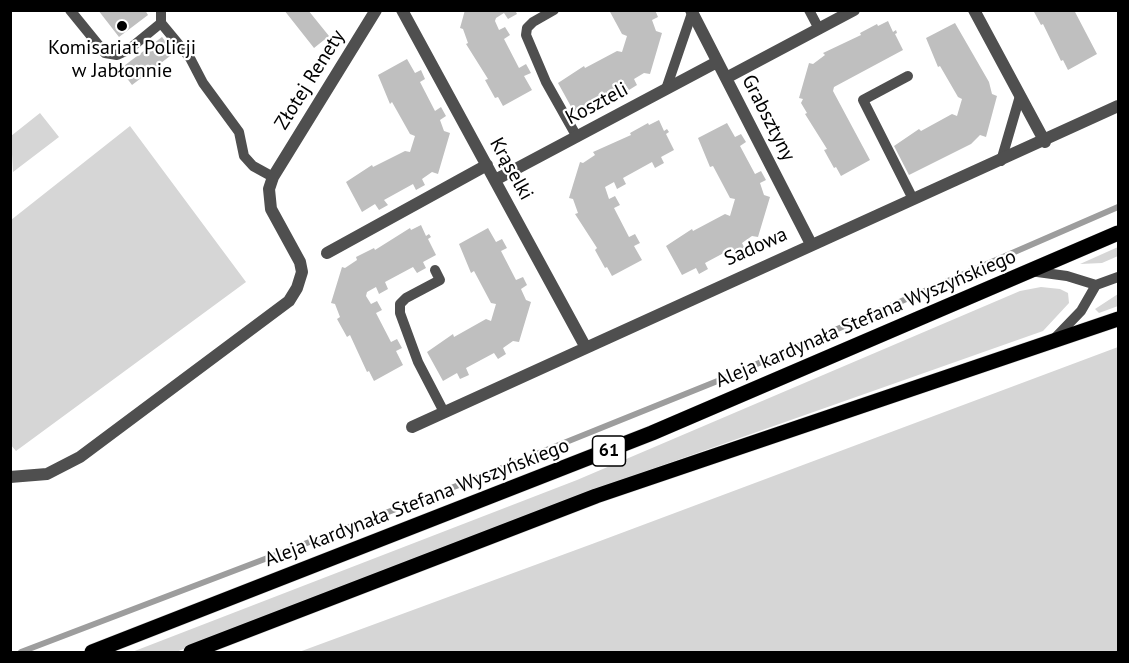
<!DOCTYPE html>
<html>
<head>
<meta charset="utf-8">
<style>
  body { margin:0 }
  #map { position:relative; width:1129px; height:663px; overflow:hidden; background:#fff; font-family:"PT Sans",sans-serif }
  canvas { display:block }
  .frame { position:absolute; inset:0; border:12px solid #000; pointer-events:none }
</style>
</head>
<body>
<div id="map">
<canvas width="1129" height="663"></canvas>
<div class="frame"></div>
</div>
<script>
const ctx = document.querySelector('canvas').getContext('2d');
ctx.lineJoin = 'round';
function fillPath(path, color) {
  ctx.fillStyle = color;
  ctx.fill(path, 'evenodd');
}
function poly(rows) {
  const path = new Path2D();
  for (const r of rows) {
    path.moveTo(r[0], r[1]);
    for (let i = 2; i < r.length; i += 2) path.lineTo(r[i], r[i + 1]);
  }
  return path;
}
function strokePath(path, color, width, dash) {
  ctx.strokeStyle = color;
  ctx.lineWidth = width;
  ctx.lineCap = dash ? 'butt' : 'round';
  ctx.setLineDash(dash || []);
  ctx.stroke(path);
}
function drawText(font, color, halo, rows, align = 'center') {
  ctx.font = font + ' "PT Sans",sans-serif';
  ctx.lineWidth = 4.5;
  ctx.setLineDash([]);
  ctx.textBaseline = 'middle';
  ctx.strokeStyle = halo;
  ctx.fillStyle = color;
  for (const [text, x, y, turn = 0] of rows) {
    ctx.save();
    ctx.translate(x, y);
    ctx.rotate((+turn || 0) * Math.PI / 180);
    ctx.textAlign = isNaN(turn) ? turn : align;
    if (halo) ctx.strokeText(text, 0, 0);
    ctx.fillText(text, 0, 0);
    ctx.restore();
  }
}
const green = poly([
  [40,113,59,137,13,172,11,136],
  [130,126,246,282,16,451,10,444,11,220],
  [1118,247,1118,256,1102,263,1080,264],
  [1041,287,1060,289,1068,293,1069,303,1043,331,584,493,176,652,132,652,577,480,1020,291],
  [1118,294,1118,306,1099,313,1095,309],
  [1118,347,1118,652,299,652,592,544]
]);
const stream = poly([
  [21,652,472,480,720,380,1118,207]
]);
const building = poly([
  [98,10,145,10,148,15,119,37],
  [284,10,308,10,329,36,314,48],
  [465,10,515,10,517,14,508,19,504,13,496,18,495,21,499,30,505,27,510,35,504,39,519,68,526,64,531,73,524,76,532,90,503,106,498,97,495,98,485,80,488,79,466,44,468,43,463,29,460,28],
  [609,10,655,10,658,17,652,20,656,31,662,33,650,74,644,73,634,79,637,85,629,90,625,84,597,100,600,106,591,110,588,104,574,112,558,83,584,66,585,68,617,51,622,52,627,36,622,34],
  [1033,10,1074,10,1097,54,1068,70,1063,60,1061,61,1043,24,1041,25],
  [888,21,893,32,896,30,897,33,895,34,903,50,834,87,833,91,870,160,841,176,836,167,834,168,824,150,827,149,805,114,807,113,801,103,803,99,799,98,809,63,813,64,825,55,823,53,861,35,860,33,877,24,878,26],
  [955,23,989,82,992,94,997,96,986,137,980,135,971,144,909,175,894,146,919,129,921,131,952,114,957,116,962,99,958,97,940,66,938,67,926,38],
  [162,37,174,53,132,85,120,69],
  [407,59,415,73,421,70,425,79,420,82,435,111,441,107,446,116,440,120,444,131,450,133,438,174,432,172,422,179,425,185,416,190,413,184,384,200,388,205,379,210,375,204,362,212,346,182,372,165,373,167,405,151,410,152,415,136,410,134,392,102,390,104,378,75],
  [659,120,664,131,667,129,669,132,666,134,674,150,661,157,664,163,655,168,652,162,623,178,626,184,617,189,614,182,605,187,609,199,615,196,620,205,614,208,629,237,635,234,640,243,634,246,642,260,612,276,607,267,605,268,595,250,597,248,575,214,578,213,573,199,569,198,580,162,583,163,595,155,593,152,631,135,630,133,648,123,649,125],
  [727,123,735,137,741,134,746,142,740,146,755,174,761,171,766,180,760,183,764,195,770,197,758,237,752,236,742,243,745,249,737,254,733,248,705,263,708,269,699,274,696,268,682,275,666,246,692,229,693,231,725,214,730,216,735,199,730,198,713,166,710,167,698,138],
  [421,225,426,236,429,234,431,237,428,239,436,255,423,262,426,268,417,273,413,267,385,282,388,289,379,294,376,287,367,292,366,296,371,304,377,301,382,310,376,313,391,342,397,339,402,348,396,351,403,365,374,381,369,371,367,372,350,335,347,337,337,319,340,317,335,304,331,303,342,267,345,268,357,260,356,257,374,248,375,250,410,228,411,230],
  [488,228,496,242,502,239,507,248,501,251,516,280,523,277,527,285,521,289,526,300,531,302,519,342,513,341,503,348,506,354,498,359,494,353,466,368,469,375,460,379,457,373,443,381,427,352,453,334,454,337,486,319,491,321,496,304,491,303,474,271,471,273,459,244]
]);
const lane = poly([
  [70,10,105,53,117,55,128,50,161,23],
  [161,10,161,23,190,58,203,83,239,132,244,156,253,166,273,177],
  [554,10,533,22,527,28,526,35,546,82,577,137],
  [809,10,819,29],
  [908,76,863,100,913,199],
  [666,89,692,13],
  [1001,161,1020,96],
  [435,270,440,280,406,298,400,304,400,313,418,362,444,412],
  [1030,271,1067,276,1096,285],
  [1054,339,1081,311,1096,285,1118,277]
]);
const street = poly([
  [402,10,585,346],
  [691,10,811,244],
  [974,10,1045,142],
  [726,78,854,10],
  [495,180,717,62],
  [327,253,487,165],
  [412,427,1118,106],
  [10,477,47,474,80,457,289,301,297,288,302,272,300,262,271,209,269,189,273,177,376,10]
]);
const primary = poly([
  [92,652,652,433,1118,233],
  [191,652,596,496,1118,319]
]);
const markers = [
  [122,26,6,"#000"]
];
const shields = [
  [609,451,33]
];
const shieldNames = [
  ["61",609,451]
];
const poiNames = [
  ["Komisariat Policji",122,48],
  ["w Jabłonnie",122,71]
];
const streetNames = [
  ["Złotej Renety",310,80,-58],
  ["Koszteli",597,104,-28],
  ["Grabsztyny",768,118,63],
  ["Krąselki",511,169,61],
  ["Sadowa",756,247,-24],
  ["Aleja kardynała Stefana Wyszyńskiego",866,319,-23],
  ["Aleja kardynała Stefana Wyszyńskiego",417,503,-21]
];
fillPath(green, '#d6d6d6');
strokePath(stream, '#9d9d9d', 6);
fillPath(building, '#bfbfbf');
strokePath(primary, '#dbdbdb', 16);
strokePath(lane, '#4f4f4f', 10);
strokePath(street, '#4f4f4f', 12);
strokePath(primary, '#000', 15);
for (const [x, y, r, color] of markers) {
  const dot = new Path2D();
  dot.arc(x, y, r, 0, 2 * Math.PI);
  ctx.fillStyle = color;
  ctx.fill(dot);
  strokePath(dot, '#fff', 2);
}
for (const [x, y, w] of shields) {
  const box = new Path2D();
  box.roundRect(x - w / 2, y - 15, w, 30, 4.5);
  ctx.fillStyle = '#fff';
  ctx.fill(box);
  strokePath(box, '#000', 1.5);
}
drawText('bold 18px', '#000', null, shieldNames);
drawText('20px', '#000', '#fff', poiNames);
drawText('20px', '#000', '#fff', streetNames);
</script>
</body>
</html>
